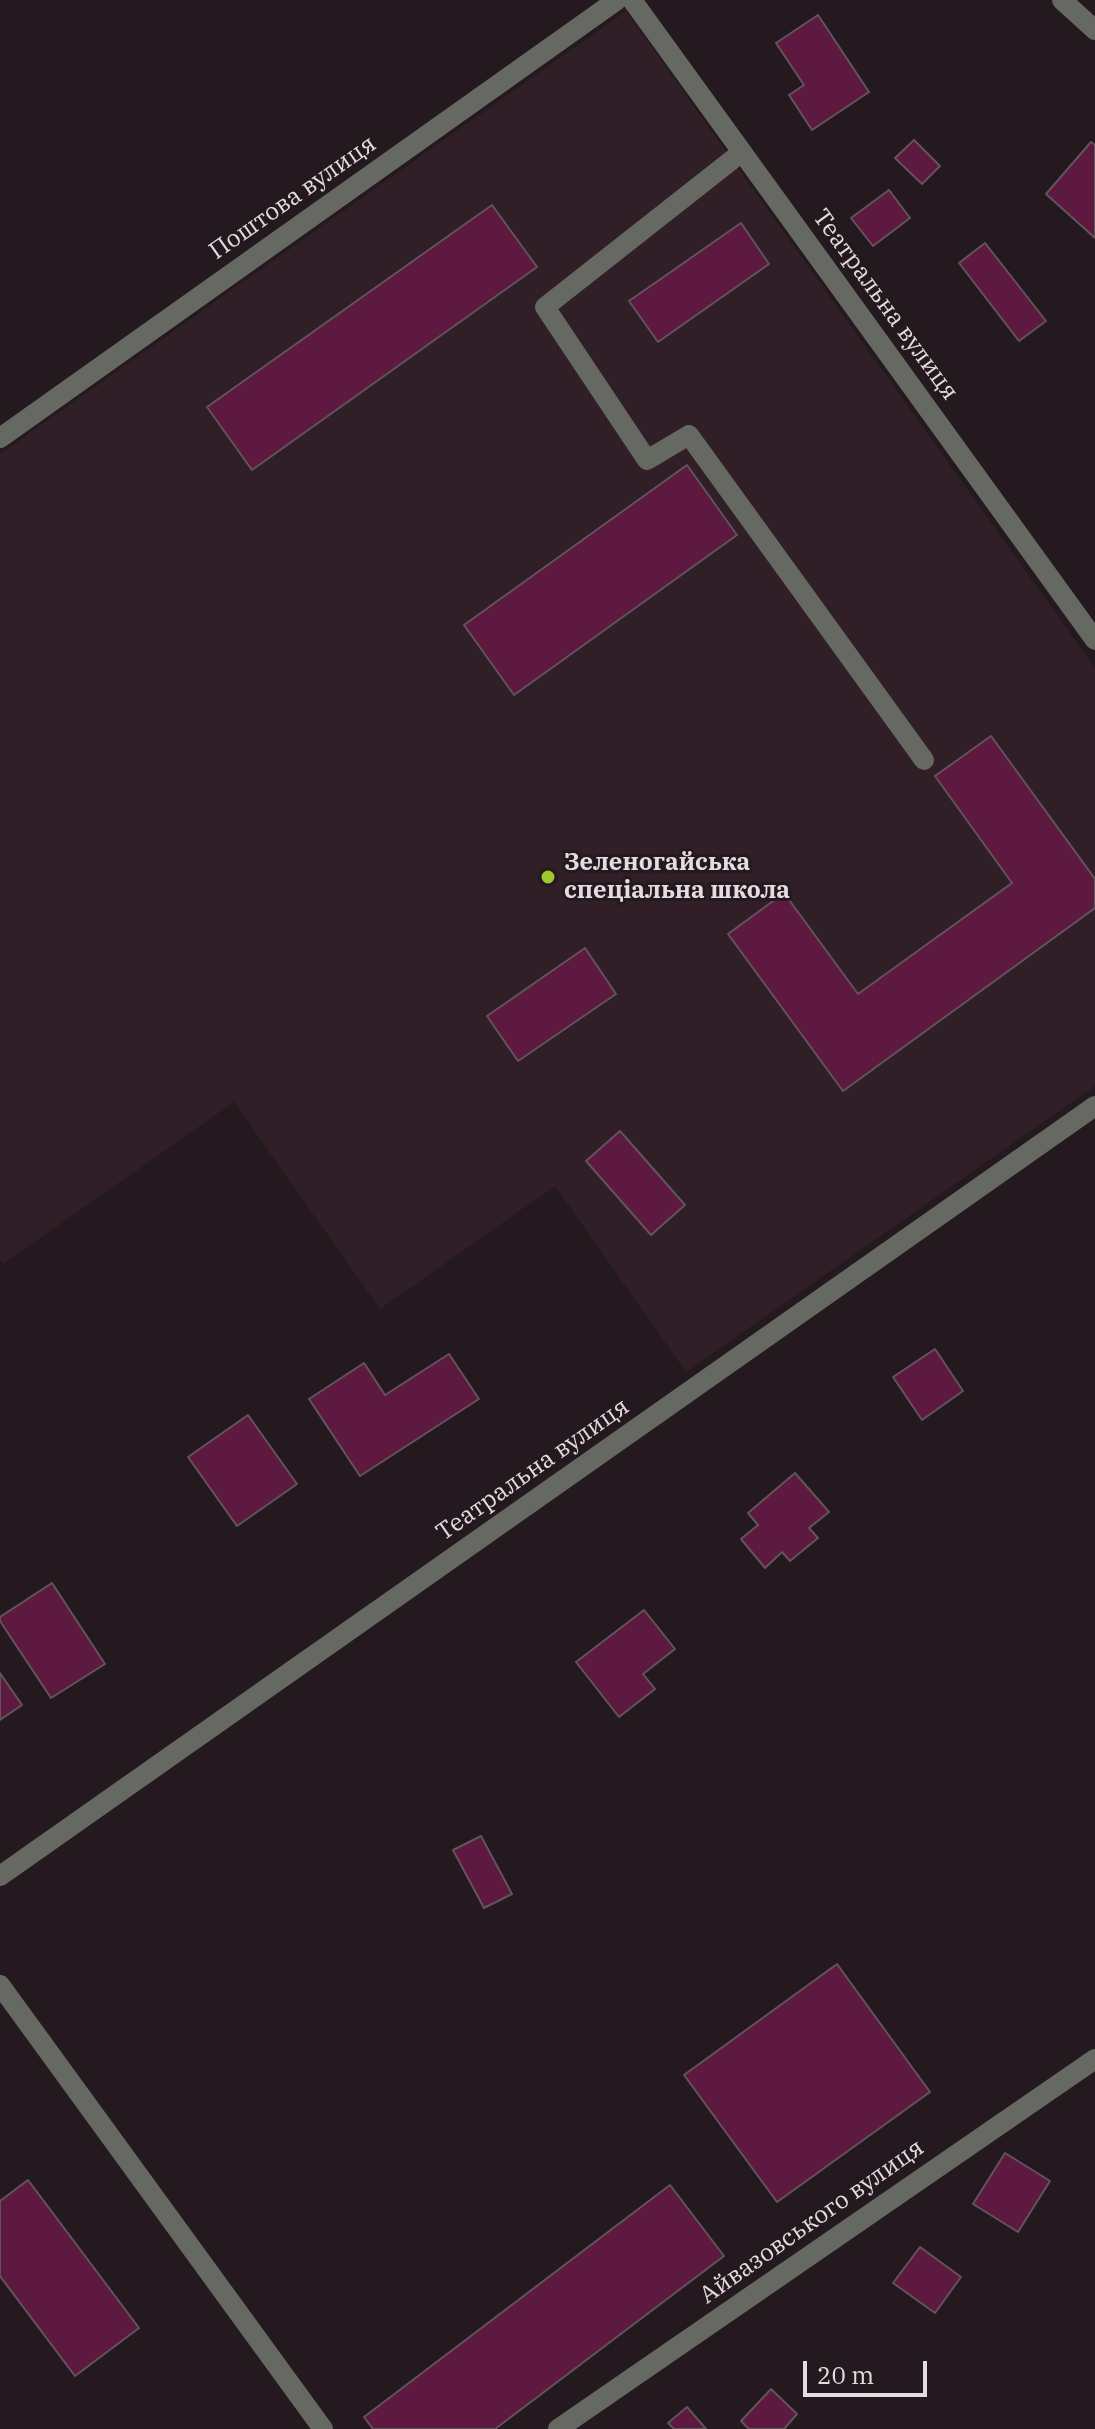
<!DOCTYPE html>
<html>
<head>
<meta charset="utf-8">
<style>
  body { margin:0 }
  #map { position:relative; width:1095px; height:2429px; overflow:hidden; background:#24191e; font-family:"IBM Plex Serif",serif }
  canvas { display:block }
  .scale { position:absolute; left:803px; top:2361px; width:124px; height:36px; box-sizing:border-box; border:4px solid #e4dce0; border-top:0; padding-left:10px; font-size:24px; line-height:28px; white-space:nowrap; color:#e4dce0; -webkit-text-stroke:6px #24191e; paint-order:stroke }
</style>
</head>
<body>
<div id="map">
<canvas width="1095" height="2429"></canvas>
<div class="scale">20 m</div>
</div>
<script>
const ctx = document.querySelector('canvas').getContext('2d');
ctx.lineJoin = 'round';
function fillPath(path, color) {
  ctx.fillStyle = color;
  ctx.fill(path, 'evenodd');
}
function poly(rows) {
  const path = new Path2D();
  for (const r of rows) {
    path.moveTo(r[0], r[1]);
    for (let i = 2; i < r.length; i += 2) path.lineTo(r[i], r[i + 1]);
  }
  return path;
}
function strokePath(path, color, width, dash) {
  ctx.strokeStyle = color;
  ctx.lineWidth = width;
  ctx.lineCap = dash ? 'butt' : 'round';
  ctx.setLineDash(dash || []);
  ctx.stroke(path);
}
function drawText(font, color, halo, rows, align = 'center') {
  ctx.font = font + ' "IBM Plex Serif",serif';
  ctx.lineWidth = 6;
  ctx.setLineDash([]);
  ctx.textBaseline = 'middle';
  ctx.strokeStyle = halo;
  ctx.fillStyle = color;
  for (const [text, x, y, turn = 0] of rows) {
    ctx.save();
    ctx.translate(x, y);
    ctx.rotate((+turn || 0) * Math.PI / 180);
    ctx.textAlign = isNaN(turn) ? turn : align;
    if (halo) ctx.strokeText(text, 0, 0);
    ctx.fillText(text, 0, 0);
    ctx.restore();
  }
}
const built = poly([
  [626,11,1095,668,1095,1086,686,1372,555,1186,380,1309,234,1102,3,1264,0,1260,0,454]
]);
const building = poly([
  [818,15,869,92,812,130,789,95,804,85,776,43,818,15],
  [914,140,940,166,922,184,895,158,914,140],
  [1091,142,1095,145,1095,238,1046,194,1091,142],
  [889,190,910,218,873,246,851,218,889,190],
  [492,205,537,267,252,470,207,407,492,205],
  [741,223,769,264,658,342,629,301,741,223],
  [985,243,1046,321,1019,341,959,263,985,243],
  [687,465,737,535,514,695,464,625,687,465],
  [991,736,1095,879,1095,908,843,1091,728,934,784,893,858,994,1012,883,935,776,991,736],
  [585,948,616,994,518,1061,487,1016,585,948],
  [620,1131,685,1205,651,1235,586,1161,620,1131],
  [935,1349,963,1391,922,1420,893,1377,935,1349],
  [449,1354,479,1399,360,1476,309,1399,364,1363,385,1395,449,1354],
  [248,1415,297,1484,237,1526,188,1457,248,1415],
  [795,1473,829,1512,809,1528,818,1538,790,1561,782,1552,765,1568,741,1539,758,1525,748,1513,795,1473],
  [52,1583,105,1664,51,1698,0,1621,0,1617,52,1583],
  [644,1610,675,1649,643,1674,655,1689,619,1717,576,1662,644,1610],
  [0,1673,22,1705,0,1720,0,1673],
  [481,1836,512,1894,484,1908,453,1850,481,1836],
  [837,1964,930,2092,777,2202,684,2075,837,1964],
  [1005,2153,1050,2181,1018,2232,973,2204,1005,2153],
  [28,2180,139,2328,75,2376,0,2276,0,2201,28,2180],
  [670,2185,724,2256,495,2429,373,2429,364,2417,670,2185],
  [920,2247,961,2277,935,2313,893,2283,920,2247],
  [771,2389,797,2414,784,2429,749,2429,741,2421,771,2389],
  [687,2407,706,2429,674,2429,668,2423,687,2407]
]);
const minor = poly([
  [632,0,1095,640],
  [1062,0,1095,30],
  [742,152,545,307,647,460,689,435,924,760],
  [0,438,617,0],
  [0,1876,1095,1106],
  [0,1985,323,2429],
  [558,2429,1095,2059]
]);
const markers = [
  [548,877,8,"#9eca2f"]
];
const streetNames = [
  ["Поштова вулиця",293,198,-35],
  ["Театральна вулиця",885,305,54],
  ["Театральна вулиця",533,1470,-35],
  ["Айвазовського вулиця",812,2222,-35]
];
const poiNames = [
  ["Зеленогайська",564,863],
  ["спеціальна школа",564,891]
];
fillPath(built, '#301f27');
fillPath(building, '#5d193f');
strokePath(building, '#62545a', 2);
strokePath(minor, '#666862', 20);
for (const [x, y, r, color] of markers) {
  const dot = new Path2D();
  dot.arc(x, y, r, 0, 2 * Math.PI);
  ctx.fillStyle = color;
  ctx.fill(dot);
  strokePath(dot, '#24191e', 3);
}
drawText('24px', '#e4dce0', '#24191e', streetNames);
drawText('bold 24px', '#e4dce0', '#24191e', poiNames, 'left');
</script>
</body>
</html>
